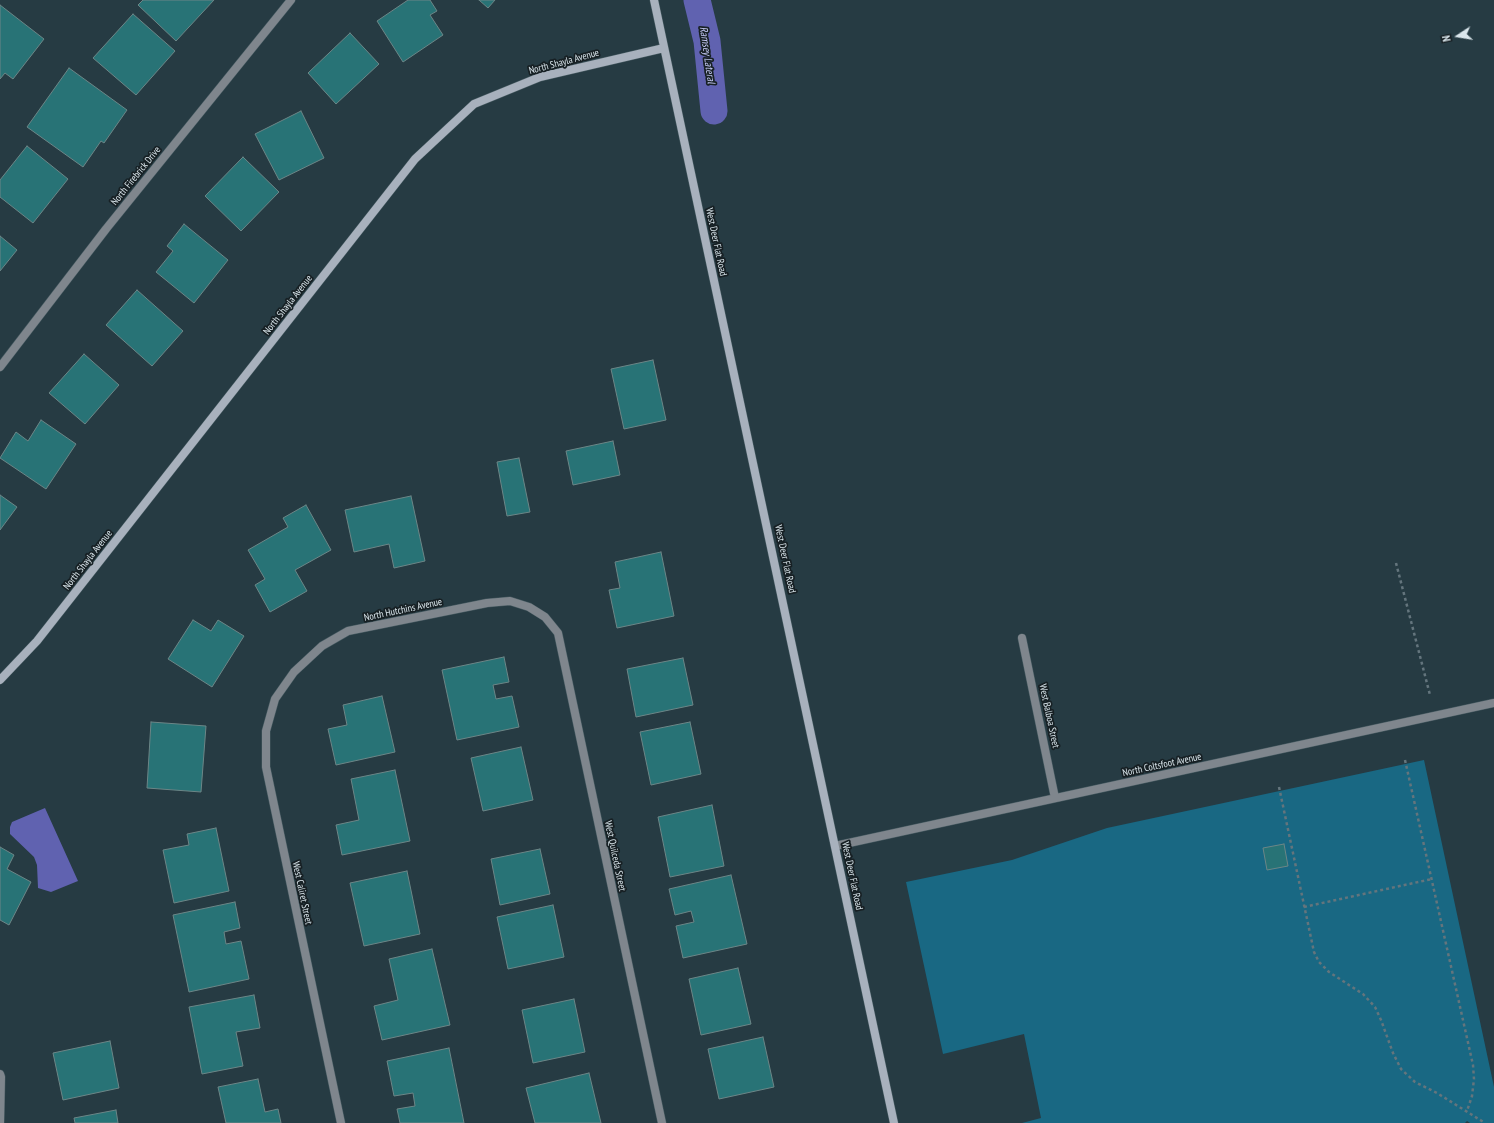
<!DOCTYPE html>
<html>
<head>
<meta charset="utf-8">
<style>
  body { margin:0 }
  #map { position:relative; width:1494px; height:1123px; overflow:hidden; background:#263b43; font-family:"PT Sans Narrow",sans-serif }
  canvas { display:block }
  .north { position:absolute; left:1438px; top:16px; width:40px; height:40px; -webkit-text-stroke:3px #172024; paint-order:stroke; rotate:258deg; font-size:11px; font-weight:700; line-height:16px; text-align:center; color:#dae6ec }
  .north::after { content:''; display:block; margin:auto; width:14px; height:18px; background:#dae6ec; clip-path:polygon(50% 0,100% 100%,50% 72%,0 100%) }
</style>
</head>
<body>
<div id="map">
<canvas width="1494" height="1123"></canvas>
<div class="north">N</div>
</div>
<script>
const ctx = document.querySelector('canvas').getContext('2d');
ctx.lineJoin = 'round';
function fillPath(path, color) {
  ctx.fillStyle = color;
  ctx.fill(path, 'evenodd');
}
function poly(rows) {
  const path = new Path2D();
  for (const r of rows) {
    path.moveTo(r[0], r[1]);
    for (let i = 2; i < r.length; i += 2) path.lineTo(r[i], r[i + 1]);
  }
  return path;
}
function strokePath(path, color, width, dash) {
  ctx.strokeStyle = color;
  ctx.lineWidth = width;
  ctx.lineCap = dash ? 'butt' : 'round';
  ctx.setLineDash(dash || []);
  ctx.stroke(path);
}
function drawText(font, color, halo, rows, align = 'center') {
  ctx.font = font + ' "PT Sans Narrow",sans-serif';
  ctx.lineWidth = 3.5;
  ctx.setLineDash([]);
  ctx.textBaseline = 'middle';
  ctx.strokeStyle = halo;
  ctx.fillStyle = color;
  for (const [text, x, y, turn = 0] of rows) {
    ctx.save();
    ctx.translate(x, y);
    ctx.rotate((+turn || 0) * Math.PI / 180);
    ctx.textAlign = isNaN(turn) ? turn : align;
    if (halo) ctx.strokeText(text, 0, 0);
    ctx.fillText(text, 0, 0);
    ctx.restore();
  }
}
const green = poly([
  [1424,760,1494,1087,1494,1123,1470,1123,1467,1121,1465,1123,1022,1123,1041,1118,1024,1034,943,1054,906,882,1012,860,1107,828]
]);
const water = poly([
  [45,808,78,881,51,892,38,888,37,865,34,857,10,834,10,827,12,822]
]);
const canal = poly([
  [697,0,707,41,714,111]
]);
const building = poly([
  [143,0,214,0,176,41,138,5,143,0],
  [408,0,430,0,437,11,430,15,443,35,403,62,377,21,408,0],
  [479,0,495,0,488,8,479,0],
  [0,5,44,39,13,79,5,73,0,79,0,5],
  [133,14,175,51,136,95,93,58,133,14],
  [350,33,379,64,336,104,308,73,350,33],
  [69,68,127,110,104,143,101,141,83,167,27,127,69,68],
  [301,111,324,158,279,180,255,134,301,111],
  [27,146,68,179,33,223,0,197,0,180,27,146],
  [243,157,279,192,241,231,205,196,243,157],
  [184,224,228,260,194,303,156,272,173,251,167,246,184,224],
  [0,236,17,250,0,271,0,236],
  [137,290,183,331,152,366,106,325,137,290],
  [84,354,119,385,85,424,49,393,84,354],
  [653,360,666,420,624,429,611,369,653,360],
  [41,420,76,444,46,489,0,458,16,432,28,441,41,420],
  [613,441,620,475,573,485,566,451,613,441],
  [519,458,530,512,507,516,497,462,519,458],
  [0,495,17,507,0,530,0,495],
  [411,496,425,561,394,568,389,544,354,552,345,510,411,496],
  [306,505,331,550,295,570,307,591,270,612,255,585,265,579,248,550,288,527,283,518,306,505],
  [661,552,674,616,617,628,609,590,620,588,615,562,661,552],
  [193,620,211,631,218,620,244,636,212,687,168,659,193,620],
  [504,657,509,682,493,685,496,699,512,696,519,727,457,740,442,670,504,657],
  [683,658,693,705,636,717,627,669,683,658],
  [382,696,395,752,336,765,328,729,347,725,343,705,382,696],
  [151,722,206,726,201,792,147,788,151,722],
  [690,722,701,774,651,785,640,732,690,722],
  [521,747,533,800,483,811,471,758,521,747],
  [395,770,410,841,342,855,336,825,359,820,351,779,395,770],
  [712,805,724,866,670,877,658,817,712,805],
  [216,828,229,891,174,903,163,850,189,845,187,834,216,828],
  [1284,844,1288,866,1267,870,1263,848,1284,844],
  [0,847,14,855,7,869,31,882,9,925,0,920,0,847],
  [540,849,550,894,500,905,491,859,540,849],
  [407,871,420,934,364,946,350,883,407,871],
  [731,875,747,944,683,958,676,926,694,922,691,911,675,915,669,889,731,875],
  [235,902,240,928,224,932,226,944,241,941,249,979,189,992,173,915,235,902],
  [553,905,564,957,508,969,497,917,553,905],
  [432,949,450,1025,382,1040,374,1006,398,1000,389,959,432,949],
  [738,968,751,1024,701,1035,689,979,738,968],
  [254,995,260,1028,236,1032,243,1066,202,1074,189,1007,254,995],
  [574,999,585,1052,533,1063,522,1010,574,999],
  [763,1037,774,1087,719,1099,708,1049,763,1037],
  [110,1041,119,1088,63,1100,53,1053,110,1041],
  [449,1048,464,1123,400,1123,397,1109,415,1106,413,1093,394,1096,387,1061,449,1048],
  [589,1073,601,1123,535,1123,526,1088,589,1073],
  [258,1079,265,1112,278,1109,281,1123,226,1123,218,1087,258,1079],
  [116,1110,118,1123,75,1123,74,1118,116,1110]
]);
const path = poly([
  [1396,563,1430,695],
  [1405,760,1473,1065,1474,1079,1472,1096,1467,1111],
  [1279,787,1314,952,1319,962,1329,972,1363,994,1375,1007,1381,1020,1393,1053,1401,1069,1415,1082,1437,1093,1485,1123],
  [1304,907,1432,879]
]);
const street = poly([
  [0,367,106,229,291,0],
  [1022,638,1055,798],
  [835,846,1494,703],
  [0,1074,1,1077,0,1123],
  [341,1123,266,767,266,731,275,699,294,672,322,646,348,631,487,603,510,601,529,607,545,617,558,633,662,1123]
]);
const secondary = poly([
  [654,0,894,1123],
  [0,680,37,641,415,159,474,104,540,77,664,48]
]);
const streetNames = [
  ["North Shayla Avenue",564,62,-15],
  ["North Firebrick Drive",136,176,-51],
  ["West Deer Flat Road",716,242,78],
  ["North Shayla Avenue",288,305,-52],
  ["West Deer Flat Road",785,559,78],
  ["North Shayla Avenue",88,560,-52],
  ["North Hutchins Avenue",403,610,-12],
  ["West Balboa Street",1049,716,78],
  ["North Coltsfoot Avenue",1162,765,-12],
  ["West Quilceda Street",615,856,78],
  ["West Deer Flat Road",852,876,78],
  ["West Caliret Street",302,893,78]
];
const waterNames = [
  ["Ramsey Lateral",707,55,82]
];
fillPath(green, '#196883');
fillPath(water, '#6062b0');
strokePath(canal, '#6062b0', 27);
fillPath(building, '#287376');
strokePath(building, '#6c8687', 1);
strokePath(street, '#465a61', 9);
strokePath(secondary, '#465a61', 9);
strokePath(path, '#64757d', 2.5, [3, 3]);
strokePath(street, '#7f868d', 8);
strokePath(secondary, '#a8b1bd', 8);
drawText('10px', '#dae6ec', '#172024', streetNames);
drawText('italic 11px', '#c5c9f4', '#172024', waterNames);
</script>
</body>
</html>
